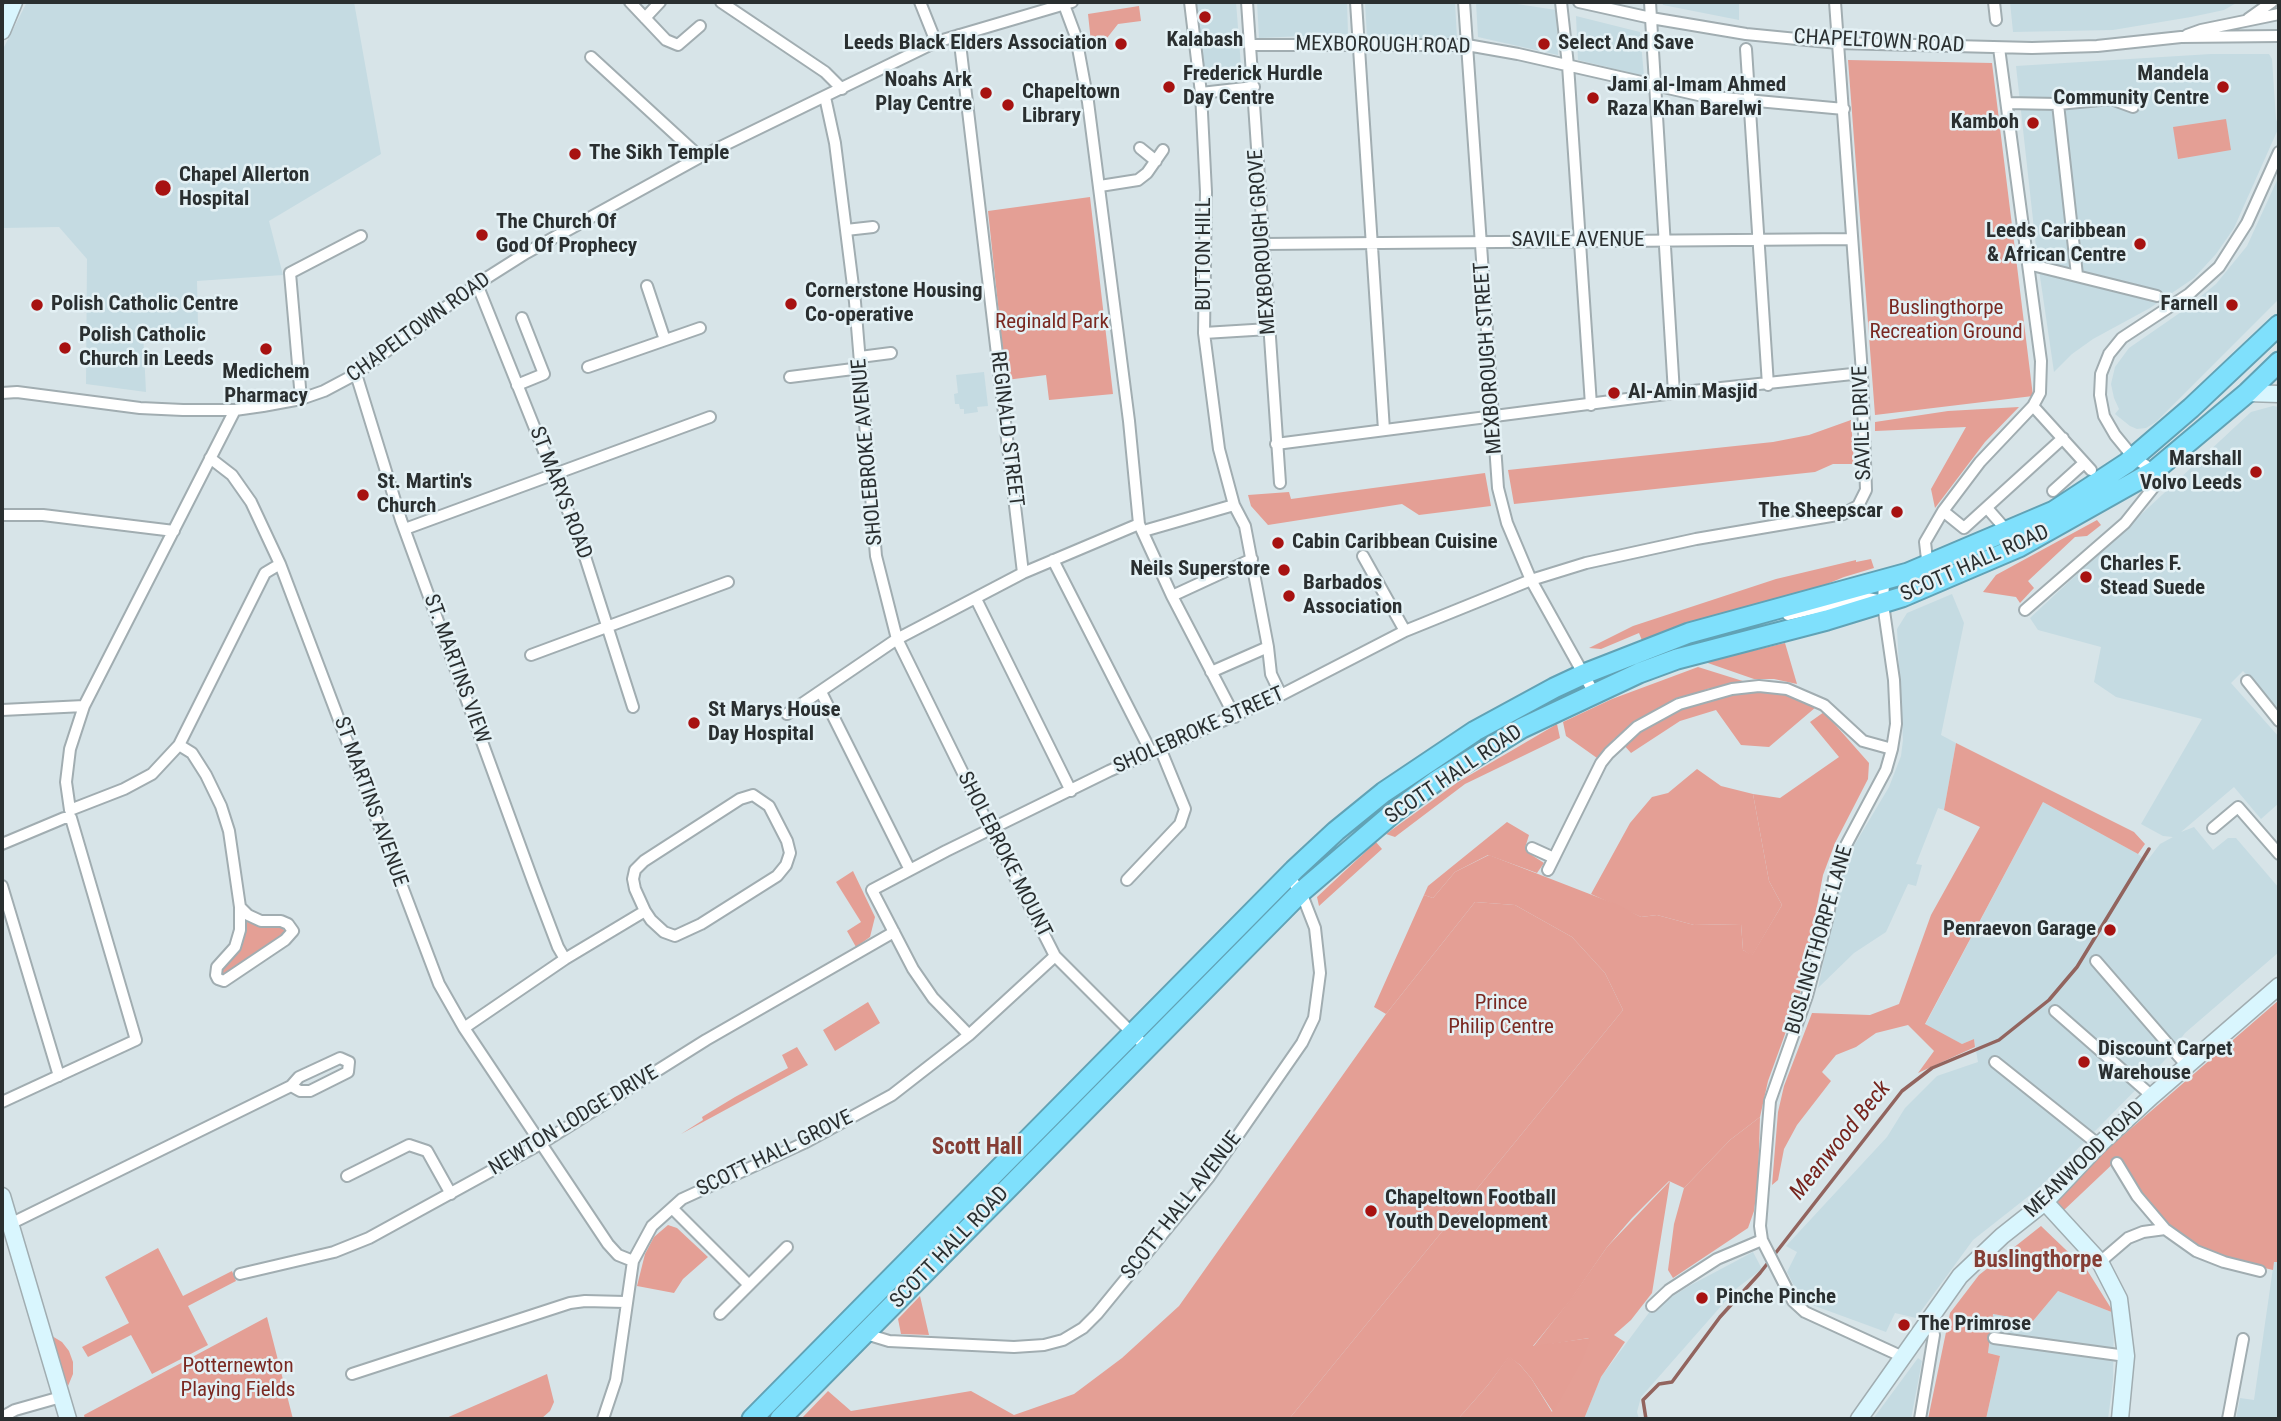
<!DOCTYPE html>
<html>
<head>
<meta charset="utf-8">
<style>
  body { margin:0 }
  #map { position:relative; width:2281px; height:1421px; overflow:hidden; background:#d7e4e8; font-family:"Roboto Condensed",sans-serif }
  canvas { display:block }
  .frame { position:absolute; inset:0; border:4px solid #2a2f30; pointer-events:none }
</style>
</head>
<body>
<div id="map">
<canvas width="2281" height="1421"></canvas>
<div class="frame"></div>
</div>
<script>
const ctx = document.querySelector('canvas').getContext('2d');
ctx.lineJoin = 'round';
function fillPath(path, color) {
  ctx.fillStyle = color;
  ctx.fill(path, 'evenodd');
}
function poly(rows) {
  const path = new Path2D();
  for (const r of rows) {
    path.moveTo(r[0], r[1]);
    for (let i = 2; i < r.length; i += 2) path.lineTo(r[i], r[i + 1]);
  }
  return path;
}
function strokePath(path, color, width, dash) {
  ctx.strokeStyle = color;
  ctx.lineWidth = width;
  ctx.lineCap = dash ? 'butt' : 'round';
  ctx.setLineDash(dash || []);
  ctx.stroke(path);
}
function drawText(font, color, halo, rows, align = 'center') {
  ctx.font = font + ' "Roboto Condensed",sans-serif';
  ctx.lineWidth = 5;
  ctx.setLineDash([]);
  ctx.textBaseline = 'middle';
  ctx.strokeStyle = halo;
  ctx.fillStyle = color;
  for (const [text, x, y, turn = 0] of rows) {
    ctx.save();
    ctx.translate(x, y);
    ctx.rotate((+turn || 0) * Math.PI / 180);
    ctx.textAlign = isNaN(turn) ? turn : align;
    if (halo) ctx.strokeText(text, 0, 0);
    ctx.fillText(text, 0, 0);
    ctx.restore();
  }
}
const built = poly([
  [27,2,354,2,381,154,269,221,283,275,197,281,198,326,143,332,146,392,86,384,87,259,59,227,2,228,2,51],
  [1195,2,1236,2,1242,79,1206,81],
  [1257,2,1347,2,1348,34,1259,38],
  [1365,2,1455,2,1457,39,1367,37],
  [1476,2,1504,2,1556,10,1558,55,1478,37],
  [1662,2,1739,2,1739,20,1663,5],
  [2010,2,2238,2,2224,10,2191,17,2113,30,2013,32],
  [1576,16,1640,32,1644,76,1578,60],
  [2211,54,2269,54,2272,59,2276,119,2279,127,2234,228,2216,254,2194,278,2150,308,2093,339,2072,354,2054,372,2037,256,2016,66],
  [2279,176,2279,299,2156,422,2146,428,2137,429,2130,426,2115,414,2119,409,2114,398,2111,384,2115,367,2129,348,2184,310,2216,284,2247,246],
  [984,372,988,406,977,407,978,412,964,414,964,409,960,409,959,404,955,404,954,394,958,393,956,375],
  [2273,406,2279,407,2279,709,2243,671,2231,683,2279,737,2279,803,2261,819,2234,787,2181,832,2194,827,2213,850,2228,838,2236,838,2279,888,2279,952,2185,1033,2164,1061,2039,1188,1973,1240,1916,1318,1895,1313,1886,1332,1815,1306,1800,1298,1787,1272,1797,1252,1786,1246,1887,1137,1905,1108,1937,1076,1978,1062,1974,1039,1962,1044,1925,1025,2043,802,2138,854,2147,861,2160,844,2173,837,2163,836,2141,824,2202,719,2116,697,2094,682,2101,647,2038,630,2030,618,2251,412],
  [1952,594,1964,623,1941,735,1956,743,1944,810,1938,808,1916,864,1922,865,1916,886,1908,884,1886,932,1854,953,1818,988,1841,876,1852,849,1889,787,1901,756,1903,740,1897,629,1907,613],
  [1753,1252,1762,1269,1737,1288,1641,1397,1637,1412,1639,1419,1584,1419,1601,1377,1651,1310,1689,1286],
  [2274,1261,2279,1262,2279,1419,2236,1419,2240,1398,2254,1400],
  [2058,1291,2114,1313,2113,1381,2108,1419,1986,1419,2000,1356,1988,1353,1993,1314,2033,1321],
  [1918,1358,1922,1361,1911,1419,1873,1419]
]);
const green = poly([
  [1139,6,1141,21,1118,24,1100,47,1091,42,1088,14],
  [1848,60,1992,63,2033,396,1875,415],
  [2226,119,2231,150,2178,159,2173,127],
  [1090,197,1113,394,1049,400,1046,375,1006,380,988,211],
  [2019,407,1985,442,1935,508,1931,489,1966,427,1875,431,1875,422,1948,411],
  [1851,420,1854,464,1833,464,1815,472,1514,504,1508,470,1773,442,1809,435],
  [1485,473,1491,506,1419,515,1402,504,1268,525,1251,506,1248,495,1289,492,1291,499],
  [1871,559,1874,568,1844,577,1783,602,1643,643,1639,633,1601,649,1589,648,1633,626,1776,579,1856,560,1856,562],
  [1785,643,1797,684,1774,679,1754,679,1705,662],
  [1698,667,1746,682,1707,689,1660,708,1614,739,1597,758,1566,736,1563,722,1612,699],
  [1759,691,1795,696,1816,707,1769,747,1741,745,1716,710,1680,721,1631,753,1623,744,1639,732,1687,706,1731,694],
  [1557,724,1560,738,1465,784,1395,837,1386,834,1458,782],
  [1956,743,2134,832,2145,844,2138,854,2043,802,1925,1024,1962,1044,1974,1039,1975,1047,1918,1073,1934,1051,1908,1025,1876,1033,1856,1047,1836,1055,1822,1072,1831,1081,1797,1125,1784,1149,1778,1180,1772,1185,1778,1112,1784,1086,1812,1013,1870,1015,1899,1004,1931,915,1980,827,1944,810],
  [1697,769,1721,786,1753,794,1769,881,1782,905,1752,956,1743,950,1741,924,1694,925,1657,915,1641,917,1591,894,1630,823,1652,797,1668,793],
  [1507,822,1529,835,1525,848,1527,852,1544,863,1537,873,1488,855,1455,872,1433,898,1424,895,1428,886],
  [1376,842,1382,849,1319,906,1317,897],
  [853,871,875,917,870,937,856,947,847,931,861,922,836,882],
  [1475,902,1515,905,1572,937,1605,973,1623,1010,1289,1419,801,1419,828,1391,851,1411,971,1391,1014,1415,1074,1394,1122,1358,1179,1306,1386,1014],
  [247,922,280,925,287,934,222,976,221,971],
  [2279,1000,2279,1262,2274,1262,2273,1270,2227,1259,2199,1248,2160,1220,2119,1158,2063,1211,2056,1199,2105,1151],
  [868,1002,880,1023,835,1051,823,1030],
  [797,1047,808,1065,681,1134,703,1120,702,1117,735,1097,788,1068,782,1055],
  [1760,1117,1758,1182,1754,1211,1748,1228,1673,1278,1668,1270,1674,1224,1684,1188,1730,1140],
  [1670,1181,1652,1293,1631,1320,1614,1335,1625,1342,1601,1377,1584,1419,1458,1419,1488,1385,1509,1356,1520,1365,1531,1378,1552,1412,1589,1338,1533,1347,1570,1300,1607,1247],
  [668,1225,677,1228,708,1257,683,1279,674,1293,637,1286,645,1254,654,1237],
  [2041,1226,2087,1270,2114,1313,2058,1291,2033,1321,1993,1314,1988,1353,2000,1356,1986,1419,1928,1419,1950,1313,1979,1275],
  [158,1248,183,1296,232,1271,236,1281,188,1306,208,1345,152,1374,131,1335,88,1357,82,1347,129,1323,105,1277],
  [920,1296,929,1335,901,1334,898,1319],
  [267,1317,293,1419,85,1419,84,1415],
  [52,1336,62,1342,69,1351,73,1362,73,1374,68,1386,51,1339],
  [547,1374,554,1402,550,1411,541,1419,444,1419]
]);
const forest = poly([
  [2097,520,2101,525,2087,536,2075,537,2028,581,2034,588,2020,603,2016,597,1983,592,1996,575],
  [1824,712,1869,763,1868,779,1835,843,1823,875,1801,990,1768,1081,1760,1117,1730,1140,1684,1188,1669,1181,1632,1218,1607,1247,1570,1301,1533,1346,1590,1338,1583,1358,1553,1412,1531,1378,1520,1365,1509,1357,1488,1385,1458,1419,1289,1419,1623,1010,1605,973,1572,937,1515,905,1475,902,1386,1014,1374,1007,1424,895,1433,898,1455,872,1489,855,1618,905,1641,917,1657,915,1694,925,1741,924,1743,950,1752,955,1782,905,1769,881,1753,794,1780,798,1839,757,1810,722]
]);
const stream = poly([
  [1646,1419,1643,1400,1659,1384,1672,1382,1720,1317,1760,1273,1902,1091,1932,1068,1999,1040,2049,1000,2077,967,2149,849]
]);
const street = poly([
  [630,2,666,40,678,45,700,26],
  [721,2,825,72,842,89],
  [920,2,936,42],
  [1063,2,1076,37,1088,102,1129,421,1139,524,1172,596,1235,717],
  [1190,2,1201,93,1206,192,1204,333,1219,449,1234,505,1245,526,1268,647,1271,674,1281,695],
  [1247,2,1280,483],
  [1356,2,1384,430],
  [1464,2,1498,488,1507,523,1531,580,1594,693],
  [1561,2,1568,65,1591,405],
  [1579,2,1651,18,1746,34,1838,43,2032,48,2097,46,2181,37,2279,36],
  [1650,2,1674,393],
  [1994,2,1996,20],
  [645,18,660,2],
  [2248,19,2272,2],
  [959,35,1023,573],
  [2187,35,2201,30,2279,14],
  [1251,45,1467,45,1518,54,1703,96,1844,109],
  [1746,49,1768,385],
  [591,57,700,157],
  [1201,93,1254,87],
  [825,97,835,143,855,302,876,556,897,639,991,830,1055,956,1146,1047],
  [2007,103,2058,104,2111,99,2133,107],
  [2058,104,2077,275],
  [1140,148,1156,161],
  [1100,186,1138,180,1147,173,1163,150],
  [846,230,873,227],
  [1263,244,1852,239],
  [2028,264,2157,296],
  [477,284,580,541,633,707],
  [647,286,665,340],
  [1204,333,1269,329],
  [860,357,891,353],
  [588,367,700,328],
  [356,374,401,520,534,884,558,947,565,959],
  [790,377,861,368],
  [517,385,544,374,522,318],
  [2,393,17,392,140,408,183,410,235,410,263,406,301,399,324,391,356,374,477,284,526,253,700,157,936,42,1072,2],
  [301,399,290,273,361,236],
  [2033,406,2091,470],
  [235,410,84,706,70,749,66,782,70,810,124,789,152,774,179,745,265,573,280,564],
  [1276,444,1674,393,1862,373],
  [210,458,232,475,251,502,280,564,439,984,464,1028,608,1244,618,1255,633,1261],
  [2053,491,2084,463],
  [1987,508,2008,532],
  [1943,511,1964,528,2063,438],
  [2,515,43,515,174,531],
  [405,529,710,417],
  [1147,530,1234,505],
  [1363,556,1405,631],
  [1053,560,1151,752],
  [1928,568,1925,542,1943,511,1980,462,2033,406,2040,393,2041,361,1999,48],
  [1884,581,1883,604,1894,680,1896,724,1892,749,1886,770,1845,847,1834,879,1828,916,1807,996,1770,1101,1760,1226,1762,1240,1793,1301,1805,1312,1903,1357],
  [1172,596,1252,559],
  [976,599,1071,791],
  [2025,610,2125,523,2157,483,2154,471,2133,457,2115,435,2104,416,2100,395,2101,374,2109,354,2122,338,2189,294,2219,267,2247,223,2279,152],
  [1788,615,1857,599,1867,598,1878,600],
  [531,655,728,582],
  [1211,672,1268,647],
  [2247,681,2279,721],
  [821,692,910,870],
  [2,710,84,706],
  [787,714,897,639,1023,573,1139,524],
  [179,745,192,753,206,775,221,806,229,831,240,907,240,930,235,947,217,967,216,975,218,979,224,981,285,940,293,931,288,924,281,921,261,921,248,915,240,907],
  [2213,828,2238,807,2279,854],
  [2,844,64,818,71,818,136,1040,2,1102],
  [1532,848,1554,858],
  [1548,870,1601,763,1609,753,1637,727,1679,704,1732,689,1759,686,1787,689,1824,705,1863,741,1892,749],
  [1127,880,1180,824,1185,809,1160,748],
  [2,886,59,1076],
  [2096,961,2187,1066],
  [2055,1011,2152,1096],
  [464,1028,565,959,645,911,635,889,633,879,635,870,644,861,740,799,753,795,769,806,787,841,790,853,786,865,777,876,701,924,675,936,664,932,651,920,645,911],
  [969,1035,933,998,913,969,872,890,946,851,1109,771,1281,695,1405,631,1531,580,1586,563,1696,539,1843,514,1858,506,1866,490,1862,373,1835,2],
  [1995,1062,2099,1145],
  [2117,1163,2137,1196,2165,1229,2196,1251,2224,1262,2260,1271],
  [347,1176,409,1145,427,1151,451,1194],
  [672,1208,749,1285],
  [10,1224,291,1086,299,1077,340,1058,349,1062,348,1072,310,1091,300,1091,291,1086],
  [2100,1262,2128,1238,2143,1232,2165,1229],
  [240,1274,334,1252,369,1238,542,1143,706,1040,894,932],
  [1652,1306,1669,1290,1717,1259,1762,1240],
  [720,1314,787,1247],
  [866,1334,889,1341,1014,1347,1044,1345,1063,1340,1083,1328,1097,1314,1209,1177,1302,1043,1314,1018,1320,973,1315,928,1301,892,1288,876],
  [1994,1338,2126,1356],
  [352,1374,570,1303,585,1301,625,1302],
  [2,1417,15,1410,61,1397],
  [603,1419,616,1380,633,1261,652,1226,682,1199,804,1143,892,1095,969,1035,1055,956],
  [1920,1419,1934,1335,1929,1321],
  [2228,1419,2243,1339]
]);
const secondary = poly([
  [2,31,14,2],
  [2247,393,2279,394],
  [2,1196,68,1419],
  [2045,1202,2100,1262,2119,1299,2126,1356,2120,1419],
  [1859,1419,1960,1276,2002,1236,2045,1202,2099,1145,2152,1096,2279,986]
]);
const highway = poly([
  [752,1419,1294,870,1336,831,1384,792,1475,731,1554,688,1584,674,1689,633,1908,573,2054,511,2127,463,2191,408,2279,325],
  [780,1419,1301,892,1392,814,1436,781,1522,728,1639,673,1677,659,1827,620,1902,597,2019,547,2154,471,2247,393,2279,362]
]);
const markers = [
  [1205,17,7,"#a71211"],
  [1121,44,7,"#a71211"],
  [1544,44,7,"#a71211"],
  [1169,87,7,"#a71211"],
  [2223,87,7,"#a71211"],
  [986,93,7,"#a71211"],
  [1593,98,7,"#a71211"],
  [1008,105,7,"#a71211"],
  [2033,123,7,"#a71211"],
  [575,154,7,"#a71211"],
  [163,188,9,"#a71211"],
  [482,235,7,"#a71211"],
  [2140,244,7,"#a71211"],
  [791,304,7,"#a71211"],
  [37,305,7,"#a71211"],
  [2232,305,7,"#a71211"],
  [65,348,7,"#a71211"],
  [266,349,7,"#a71211"],
  [1614,393,7,"#a71211"],
  [2256,472,7,"#a71211"],
  [363,495,7,"#a71211"],
  [1897,512,7,"#a71211"],
  [1278,543,7,"#a71211"],
  [1284,570,7,"#a71211"],
  [2086,577,7,"#a71211"],
  [1289,596,7,"#a71211"],
  [694,723,7,"#a71211"],
  [2110,930,7,"#a71211"],
  [2084,1062,7,"#a71211"],
  [1371,1211,7,"#a71211"],
  [1702,1298,7,"#a71211"],
  [1904,1325,7,"#a71211"]
];
const poiNames = [
  ["Kalabash",1205,41,"center"],
  ["Leeds Black Elders Association",1107,44,"right"],
  ["Select And Save",1558,44],
  ["Frederick Hurdle",1183,75],
  ["Day Centre",1183,99],
  ["Mandela",2209,75,"right"],
  ["Community Centre",2209,99,"right"],
  ["Noahs Ark",972,81,"right"],
  ["Play Centre",972,105,"right"],
  ["Jami al-Imam Ahmed",1607,86],
  ["Raza Khan Barelwi",1607,110],
  ["Chapeltown",1022,93],
  ["Library",1022,117],
  ["Kamboh",2019,123,"right"],
  ["The Sikh Temple",589,154],
  ["Chapel Allerton",179,176],
  ["Hospital",179,200],
  ["The Church Of",496,223],
  ["God Of Prophecy",496,247],
  ["Leeds Caribbean",2126,232,"right"],
  ["& African Centre",2126,256,"right"],
  ["Cornerstone Housing",805,292],
  ["Co-operative",805,316],
  ["Polish Catholic Centre",51,305],
  ["Farnell",2218,305,"right"],
  ["Polish Catholic",79,336],
  ["Church in Leeds",79,360],
  ["Medichem",266,373,"center"],
  ["Pharmacy",266,397,"center"],
  ["Al-Amin Masjid",1628,393],
  ["Marshall",2242,460,"right"],
  ["Volvo Leeds",2242,484,"right"],
  ["St. Martin's",377,483],
  ["Church",377,507],
  ["The Sheepscar",1883,512,"right"],
  ["Cabin Caribbean Cuisine",1292,543],
  ["Charles F.",2100,565],
  ["Stead Suede",2100,589],
  ["Neils Superstore",1270,570,"right"],
  ["Barbados",1303,584],
  ["Association",1303,608],
  ["St Marys House",708,711],
  ["Day Hospital",708,735],
  ["Penraevon Garage",2096,930,"right"],
  ["Discount Carpet",2098,1050],
  ["Warehouse",2098,1074],
  ["Chapeltown Football",1385,1199],
  ["Youth Development",1385,1223],
  ["Pinche Pinche",1716,1298],
  ["The Primrose",1918,1325]
];
const streetNames = [
  ["CHAPELTOWN ROAD",1879,42,3],
  ["MEXBOROUGH ROAD",1383,46,1],
  ["SAVILE AVENUE",1578,241],
  ["MEXBOROUGH GROVE",1263,242,-94],
  ["BUTTON HILL",1205,254,-90],
  ["CHAPELTOWN ROAD",419,328,-36],
  ["MEXBOROUGH STREET",1489,358,-94],
  ["SAVILE DRIVE",1863,423,-92],
  ["REGINALD STREET",1006,429,83],
  ["SHOLEBROKE AVENUE",868,452,-95],
  ["ST MARYS ROAD",560,493,69],
  ["SCOTT HALL ROAD",1975,564,-24],
  ["ST. MARTINS VIEW",456,669,70],
  ["SHOLEBROKE STREET",1199,731,-24],
  ["SCOTT HALL ROAD",1454,775,-34],
  ["ST MARTINS AVENUE",370,802,70],
  ["SHOLEBROKE MOUNT",1004,855,63],
  ["BUSLINGTHORPE LANE",1820,940,-74],
  ["NEWTON LODGE DRIVE",574,1121,-31],
  ["SCOTT HALL GROVE",775,1154,-26],
  ["MEANWOOD ROAD",2085,1160,-44],
  ["SCOTT HALL AVENUE",1182,1206,-52],
  ["SCOTT HALL ROAD",950,1248,-46]
];
const parkNames = [
  ["Buslingthorpe",1946,309],
  ["Recreation Ground",1946,333],
  ["Reginald Park",1052,323],
  ["Prince",1501,1004],
  ["Philip Centre",1501,1028],
  ["Potternewton",238,1367],
  ["Playing Fields",238,1391]
];
const waterNames = [
  ["Meanwood Beck",1841,1141,-51]
];
const neighbourhoodNames = [
  ["Scott Hall",977,1148],
  ["Buslingthorpe",2038,1261]
];
fillPath(built, '#c5dbe2');
fillPath(green, '#e49f95');
fillPath(forest, '#e49e94');
strokePath(stream, '#92645e', 3.5);
strokePath(street, '#a1adb1', 14);
strokePath(secondary, '#a1adb1', 19);
strokePath(highway, '#61a2b5', 23);
strokePath(street, '#fff', 10);
strokePath(secondary, '#d9f6fe', 16);
strokePath(highway, '#7fe0fc', 19);
for (const [x, y, r, color] of markers) {
  const dot = new Path2D();
  dot.arc(x, y, r, 0, 2 * Math.PI);
  ctx.fillStyle = color;
  ctx.fill(dot);
  strokePath(dot, '#e4f1f5', 2.5);
}
drawText('bold 21px', '#2a2f30', '#e4f1f5', poiNames, 'left');
drawText('21px', '#2a2f30', '#e4f1f5', streetNames);
drawText('21px', '#7a2821', '#e4f1f5', parkNames);
drawText('italic 23px', '#76241d', '#e4f1f5', waterNames);
drawText('bold 23px', '#853e35', '#e4f1f5', neighbourhoodNames);
</script>
</body>
</html>
